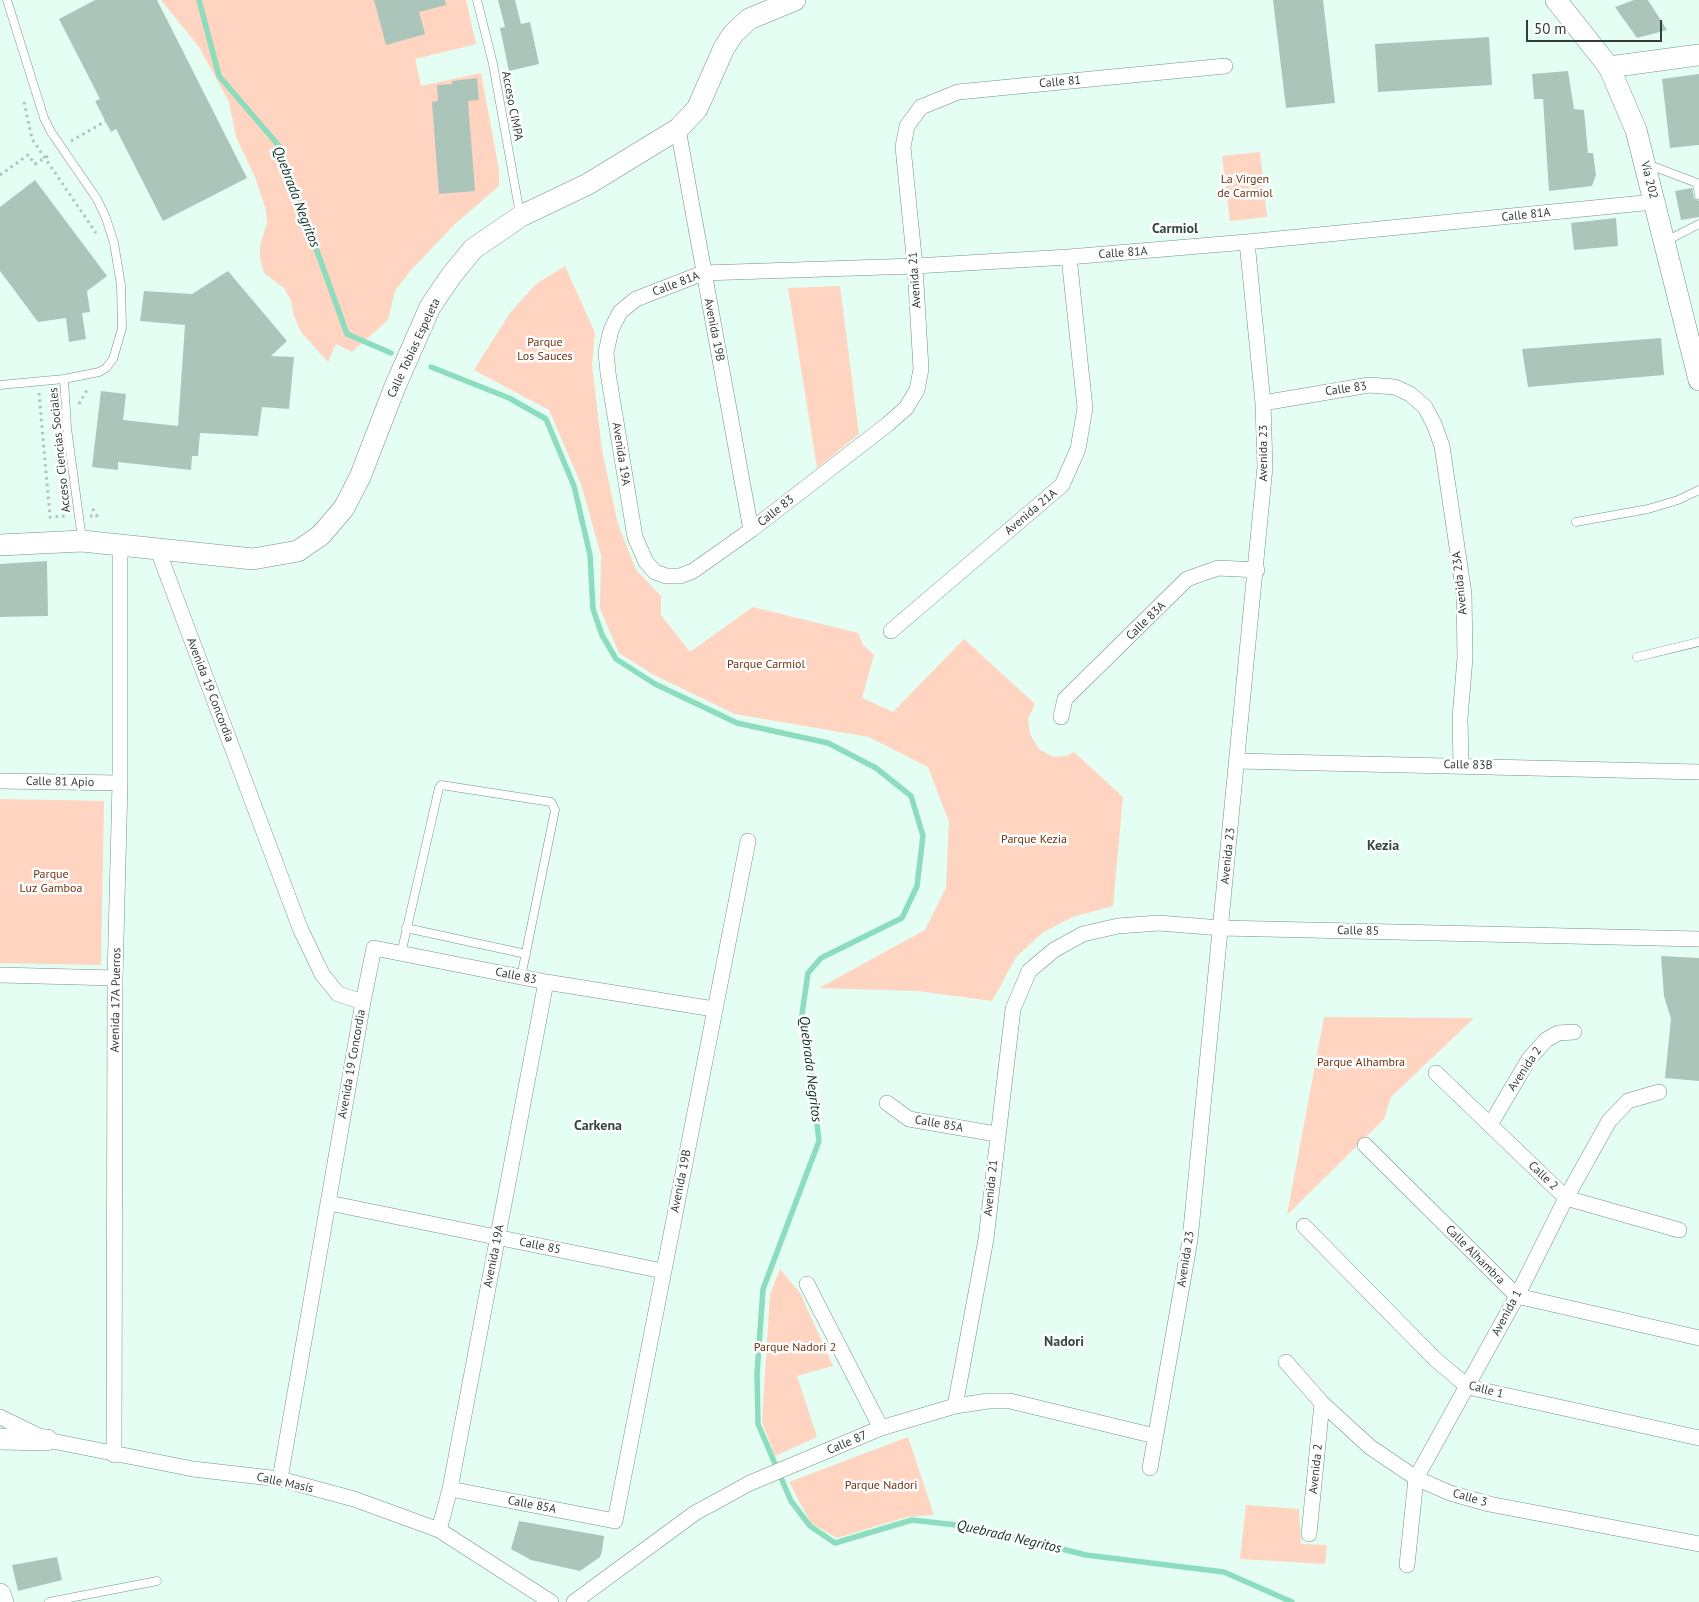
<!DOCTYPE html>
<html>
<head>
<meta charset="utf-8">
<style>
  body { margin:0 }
  #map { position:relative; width:1699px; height:1602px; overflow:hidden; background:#e4fef3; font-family:"PT Sans",sans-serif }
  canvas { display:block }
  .scale { position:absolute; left:1526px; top:20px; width:136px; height:22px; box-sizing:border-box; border:2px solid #333e39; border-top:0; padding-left:6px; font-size:15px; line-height:18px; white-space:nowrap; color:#333e39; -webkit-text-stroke:4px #fff; paint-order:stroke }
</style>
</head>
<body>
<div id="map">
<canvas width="1699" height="1602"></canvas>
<div class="scale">50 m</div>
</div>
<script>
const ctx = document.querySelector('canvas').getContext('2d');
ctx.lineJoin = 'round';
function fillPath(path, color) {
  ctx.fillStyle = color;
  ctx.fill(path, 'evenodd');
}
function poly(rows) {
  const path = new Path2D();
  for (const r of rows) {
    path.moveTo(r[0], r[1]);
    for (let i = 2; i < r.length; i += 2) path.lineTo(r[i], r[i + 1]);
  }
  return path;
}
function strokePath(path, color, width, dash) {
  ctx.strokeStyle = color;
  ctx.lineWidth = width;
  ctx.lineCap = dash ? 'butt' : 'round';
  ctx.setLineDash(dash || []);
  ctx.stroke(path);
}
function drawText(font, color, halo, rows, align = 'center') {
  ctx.font = font + ' "PT Sans",sans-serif';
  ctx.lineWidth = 5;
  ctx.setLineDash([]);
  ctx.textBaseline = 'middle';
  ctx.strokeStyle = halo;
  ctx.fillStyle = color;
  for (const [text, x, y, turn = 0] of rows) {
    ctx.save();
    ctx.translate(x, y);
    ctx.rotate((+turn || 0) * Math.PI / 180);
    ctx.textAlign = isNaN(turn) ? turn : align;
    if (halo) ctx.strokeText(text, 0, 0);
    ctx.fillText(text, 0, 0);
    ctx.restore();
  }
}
const green = poly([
  [161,0,466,0,476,44,415,59,421,86,481,73,499,170,499,186,455,224,411,270,395,291,388,320,352,352,336,344,328,362,301,332,294,316,291,301,284,288,264,273,260,258,260,246,267,223,266,210,255,177,236,137,229,102,199,47],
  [1260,152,1267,217,1230,221,1222,156],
  [565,266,595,333,592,365,602,450,618,524,636,570,661,596,661,615,690,652,753,607,858,633,863,645,874,655,862,698,893,712,964,639,1035,704,1028,719,1030,734,1039,749,1053,757,1066,756,1074,752,1123,797,1113,906,1072,917,1042,933,1016,957,992,1001,918,991,819,988,925,930,946,888,949,822,928,767,869,737,735,714,654,675,619,653,600,609,601,555,581,484,549,410,474,370,510,313,536,284],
  [840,286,859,434,817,468,788,288],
  [0,799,104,801,101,965,0,963],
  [1324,1017,1474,1018,1391,1097,1384,1119,1287,1215],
  [780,1269,800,1293,833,1366,797,1376,817,1437,775,1456,762,1422,770,1294],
  [908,1437,934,1515,907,1517,837,1538,811,1523,789,1482],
  [1246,1505,1299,1509,1301,1544,1327,1545,1325,1564,1240,1559]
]);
const stream = poly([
  [199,0,219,76,279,146,347,334,391,353],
  [431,367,509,398,546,419,574,486,590,555,593,609,602,635,616,659,655,684,737,723,828,743,876,768,911,796,923,836,917,886,902,918,821,958,808,973,802,1014,807,1039,819,1141,763,1289,757,1374,758,1424,791,1501,810,1526,835,1543,912,1520,974,1527,1086,1555,1224,1572,1292,1602]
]);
const building = poly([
  [95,0,157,0,247,178,163,221,116,129,111,132,95,101,100,99,59,19],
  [374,0,445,0,446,5,419,12,425,34,386,45],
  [498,0,515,0,521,24,530,22,539,64,509,71,500,28,505,27],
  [1273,0,1323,0,1335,103,1286,108],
  [1634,0,1648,0,1667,30,1637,38,1615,7],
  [1489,37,1492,85,1378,92,1375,44],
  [1568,71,1574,109,1584,110,1588,153,1593,153,1596,175,1592,186,1549,191,1543,99,1534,99,1532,74],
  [1699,74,1699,145,1670,148,1662,79],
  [477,78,479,100,468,101,475,191,439,194,432,102,438,101,437,85,452,84,452,81],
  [35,180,107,276,87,291,90,312,82,313,86,339,69,342,66,318,38,322,0,271,0,207],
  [1692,188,1694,198,1699,201,1699,217,1681,220,1675,191],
  [1616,218,1618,246,1574,250,1571,223],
  [228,271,287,341,271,356,294,357,289,409,262,407,258,436,200,433,198,456,192,456,191,470,118,462,118,470,92,467,101,391,126,394,123,420,178,426,185,325,140,321,144,291,192,294],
  [1661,338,1664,375,1528,387,1522,349],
  [47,561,48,616,0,617,0,564],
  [1661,956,1699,958,1699,1081,1665,1078,1671,1019,1664,996],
  [519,1521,604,1536,602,1551,600,1557,580,1571,531,1560,511,1549],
  [57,1557,62,1580,18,1591,12,1565]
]);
const path = poly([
  [24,102,32,139,96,233],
  [71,141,106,121],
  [0,175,28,155,35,164,51,154],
  [39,393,50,517,67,516],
  [79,404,88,388],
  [90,516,97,516,91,506]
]);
const lane = poly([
  [7,0,44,118,51,132,97,199,106,218,114,243,121,285,122,328,113,359,106,368,99,372,64,379,67,428,82,539],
  [477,0,493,64,520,214],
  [1647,164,1697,183,1699,195],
  [1666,241,1699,224],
  [0,385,64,379],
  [1576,522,1648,509,1678,500,1699,490],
  [1637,657,1699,642],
  [406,928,526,954],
  [401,954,439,788,441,785,551,802,555,810,521,977],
  [49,1602,157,1581]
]);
const street = poly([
  [1225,66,958,92,921,107,907,126,903,147,915,266,921,369,917,390,906,408,888,424,751,530,693,571,680,576,666,576,655,572,646,562,635,537,608,373,606,352,611,330,620,312,636,299,703,273,915,266,1069,257,1247,242,1654,202],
  [678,129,751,530],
  [1263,403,1369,385,1395,387,1410,394,1425,407,1434,424,1442,446,1464,594,1465,658,1460,718,1461,765],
  [157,548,300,928,322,974,338,994,363,1002,280,1479],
  [891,631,1062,485,1078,449,1085,408,1069,257],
  [1061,717,1065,699,1187,579,1218,568,1257,570],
  [1237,761,1699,772],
  [0,781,120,783],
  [0,975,115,978],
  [363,1002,374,948,546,982,714,1009],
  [1436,1073,1566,1198,1679,1230],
  [887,1103,909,1119,996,1134],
  [1490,1125,1529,1059,1546,1040,1558,1033,1574,1032],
  [1365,1145,1517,1296,1699,1338],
  [329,1203,663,1271],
  [1304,1226,1435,1359,1468,1387,1699,1438],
  [807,1284,881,1428],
  [1286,1362,1322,1403,1370,1447,1416,1478,1450,1493,1489,1504,1699,1544],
  [955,1406,986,1239,1013,1009,1029,971,1054,950,1083,934,1118,926,1159,923,1221,928,1699,939],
  [0,1417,47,1440,193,1469,280,1479,354,1499,439,1530,551,1602],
  [114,1455,115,978,120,783,120,545],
  [1150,1468,1190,1240,1265,467,1263,403,1247,242],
  [450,1489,615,1521,748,841],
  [439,1530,450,1489,546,982],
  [1309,1534,1322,1403],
  [1407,1565,1416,1478,1517,1296,1566,1198,1609,1121,1628,1101,1659,1092],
  [574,1602,695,1513,750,1483,881,1428,955,1406,988,1401,1010,1401,1155,1436]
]);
const secondary = poly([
  [1556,0,1609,67,1636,130,1699,380],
  [1609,67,1699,55],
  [0,545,82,541,253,559,298,551,321,535,344,508,360,477,394,389,430,307,451,276,473,249,521,216,588,184,678,129,697,109,724,48,733,34,749,19,795,0],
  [0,1439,47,1440],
  [0,1594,3,1602]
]);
const streetNames = [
  ["Calle 81",1060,82,-5],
  ["Acceso CIMPA",512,106,79],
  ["Vía 202",1649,180,76],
  ["Calle 81A",1526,215,-6],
  ["Calle 81A",1123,253,-4],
  ["Avenida 21",915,280,-94],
  ["Calle 81A",676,284,-21],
  ["Avenida 19B",714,330,79],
  ["Calle Tobías Espeleta",414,348,-65],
  ["Calle 83",1346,389,-8],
  ["Acceso Ciencias Sociales",60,450,-96],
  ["Avenida 23",1264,453,-90],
  ["Avenida 19A",621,454,81],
  ["Calle 83",776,511,-38],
  ["Avenida 21A",1031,512,-40],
  ["Avenida 23A",1460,583,-96],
  ["Calle 83A",1146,621,-44],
  ["Avenida 19 Concordia",210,690,69],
  ["Calle 83B",1468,765,1],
  ["Calle 81 Apio",60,782,1],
  ["Avenida 23",1228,856,-84],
  ["Calle 85",1358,931,1],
  ["Calle 83",516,976,11],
  ["Avenida 17A Puerros",116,1000,-89],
  ["Avenida 19 Concordia",352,1064,-80],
  ["Avenida 2",1525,1069,-56],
  ["Calle 85A",939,1124,10],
  ["Calle 2",1543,1176,44],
  ["Avenida 19B",681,1181,-79],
  ["Avenida 21",991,1188,-84],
  ["Calle 85",540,1246,11],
  ["Calle Alhambra",1475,1255,45],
  ["Avenida 19A",494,1256,-79],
  ["Avenida 23",1186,1259,-81],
  ["Avenida 1",1507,1313,-62],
  ["Calle 1",1486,1390,15],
  ["Calle 87",847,1443,-23],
  ["Avenida 2",1316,1469,-84],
  ["Calle Masís",285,1483,12],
  ["Calle 3",1470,1498,16],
  ["Calle 85A",532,1505,11]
];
const parkNames = [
  ["La Virgen",1245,180],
  ["de Carmiol",1245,194],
  ["Parque",545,343],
  ["Los Sauces",545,357],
  ["Parque Carmiol",766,665],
  ["Parque Kezia",1034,840],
  ["Parque",51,875],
  ["Luz Gamboa",51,889],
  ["Parque Alhambra",1361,1063],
  ["Parque Nadori 2",795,1348],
  ["Parque Nadori",881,1486]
];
const waterNames = [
  ["Quebrada Negritos",296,197,69],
  ["Quebrada Negritos",810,1069,83],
  ["Quebrada Negritos",1009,1537,13]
];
const neighbourhoodNames = [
  ["Carmiol",1175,229],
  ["Kezia",1383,846],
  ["Carkena",598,1126],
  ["Nadori",1064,1342]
];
fillPath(green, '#ffd4c0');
strokePath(stream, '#8cddbd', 5.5);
fillPath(building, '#abc5ba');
strokePath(lane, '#779085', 9);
strokePath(street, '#779085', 16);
strokePath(secondary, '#779085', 22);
strokePath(path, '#aec4bb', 3, [2.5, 4]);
strokePath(lane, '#fff', 8);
strokePath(street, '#fff', 15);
strokePath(secondary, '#fff', 21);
drawText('12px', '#333e39', '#fff', streetNames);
drawText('12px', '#6f3210', '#fff', parkNames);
drawText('italic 14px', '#0c3226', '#fff', waterNames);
drawText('bold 14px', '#334940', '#fff', neighbourhoodNames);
</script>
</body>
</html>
